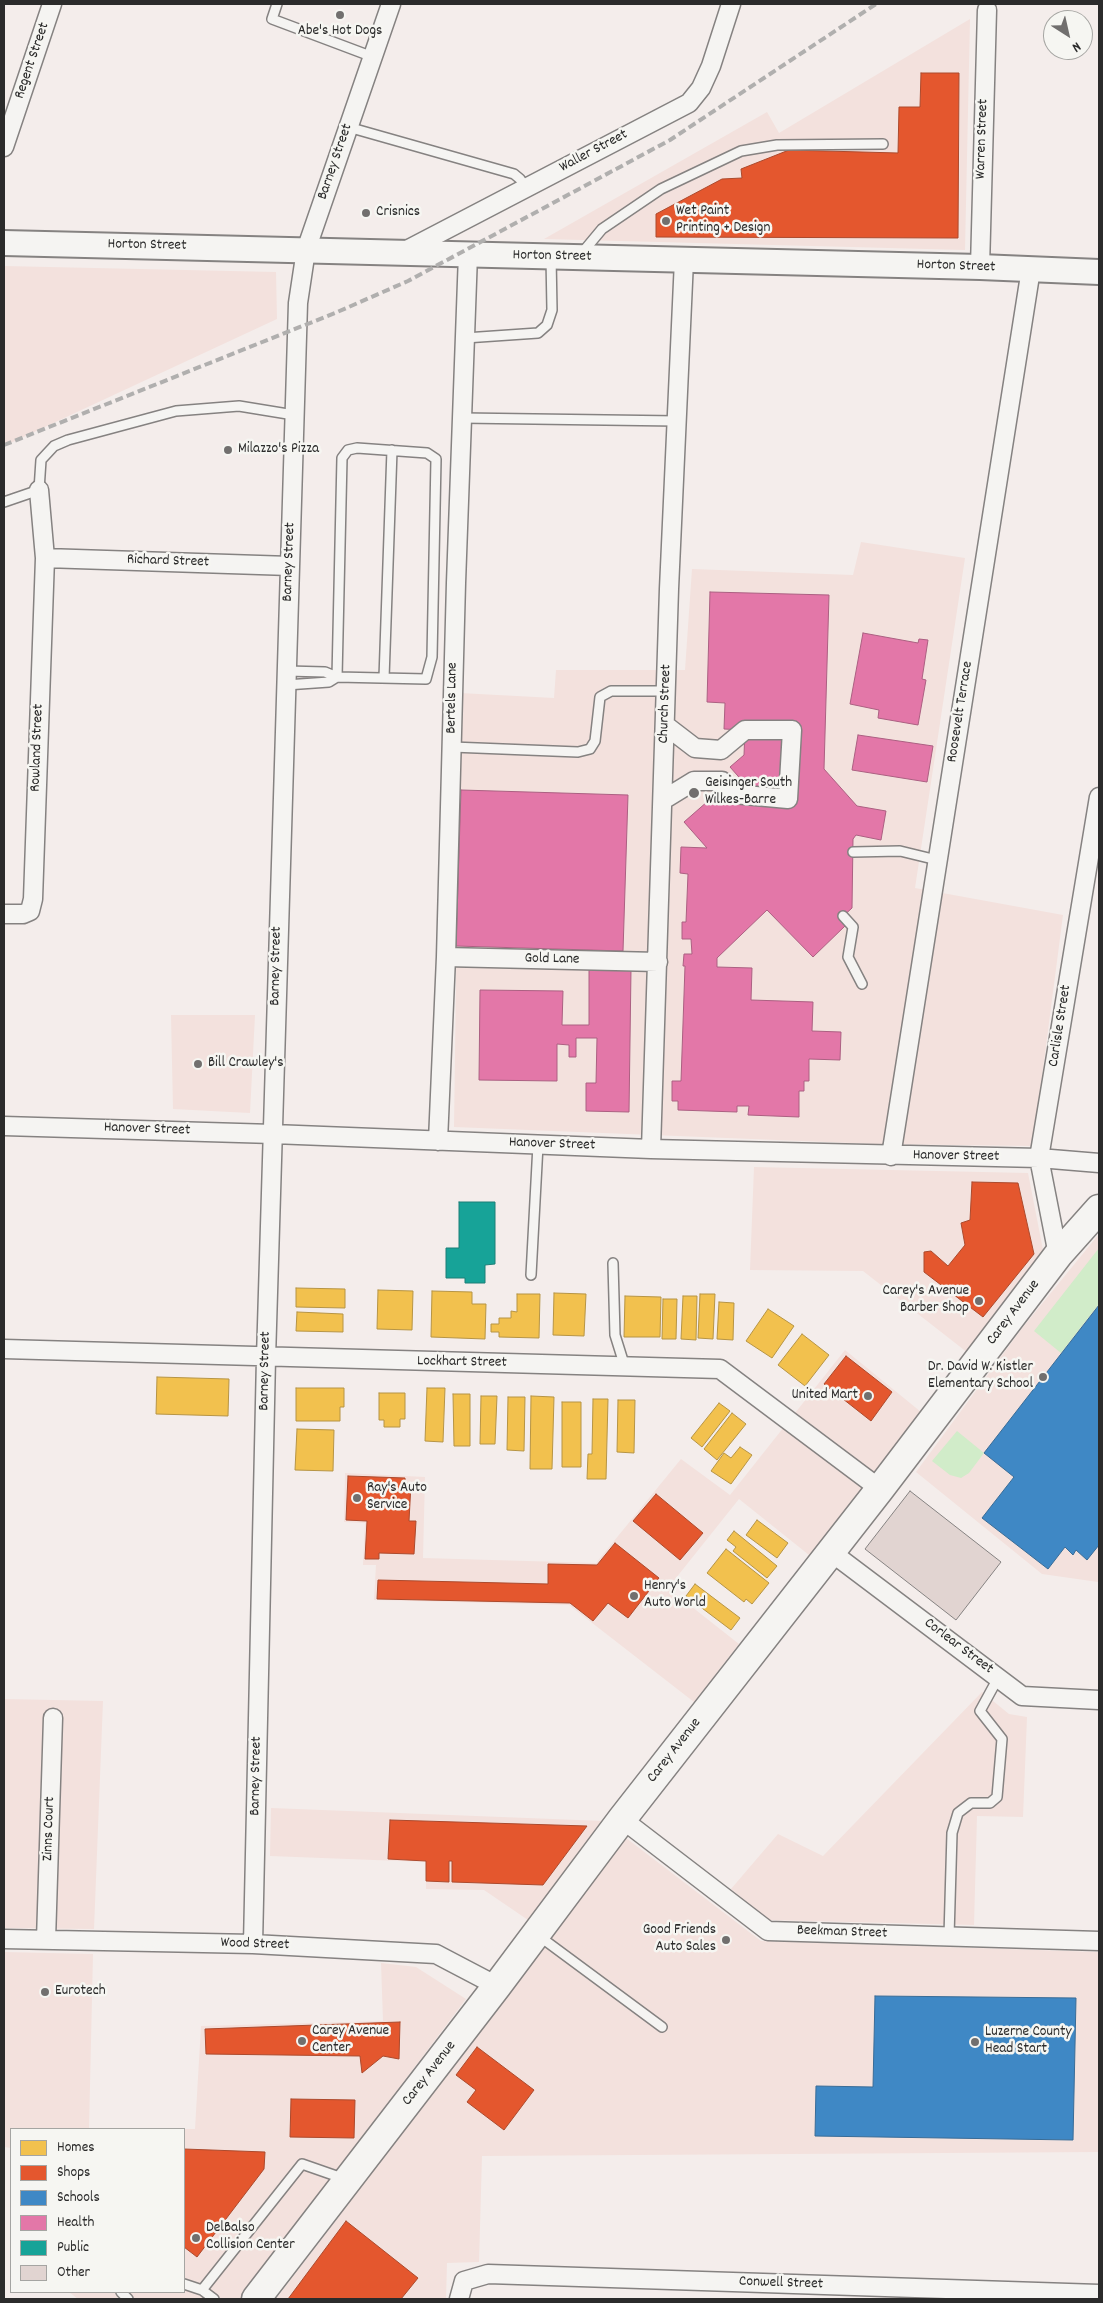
<!DOCTYPE html>
<html>
<head>
<meta charset="utf-8">
<style>
  body { margin:0 }
  #map { position:relative; width:1103px; height:2303px; overflow:hidden; background:#f4edeb; font-family:Dekko,sans-serif }
  canvas { display:block }
  .frame { position:absolute; inset:0; border:5px solid #2b2b2b; pointer-events:none }
  .legend { position:absolute; left:10px; top:2128px; width:175px; height:165px; box-sizing:border-box; background:#f6f6f2; border:1px solid #a5a5a2; margin:0; padding:6px 9px; list-style:none; font-size:15px; color:#2b2b2b }
  .legend li { display:flex; align-items:center; gap:10px; height:25px }
  .legend b { width:25px; border:1px solid #a5a5a2 }
  .north { position:absolute; left:1043px; top:10px; width:50px; height:50px; box-sizing:border-box; background:#f6f6f2; border:1px solid #a5a5a2; border-radius:50%; rotate:145deg; font-size:14px; font-weight:700; line-height:20px; text-align:center; color:#2b2b2b }
  .north::after { content:''; display:block; margin:auto; width:18px; height:22px; background:#716f6e; clip-path:polygon(50% 0,100% 100%,50% 72%,0 100%) }
</style>
</head>
<body>
<div id="map">
<canvas width="1103" height="2303"></canvas>
<div class="frame"></div>
<ul class="legend">
<li><b style="height:14px;background:#f2c14e"></b>Homes</li>
<li><b style="height:14px;background:#e4572e"></b>Shops</li>
<li><b style="height:14px;background:#3f88c5"></b>Schools</li>
<li><b style="height:14px;background:#e377a8"></b>Health</li>
<li><b style="height:14px;background:#17a398"></b>Public</li>
<li><b style="height:14px;background:#e1d4d1"></b>Other</li>
</ul>
<div class="north">N</div>
</div>
<script>
const ctx = document.querySelector('canvas').getContext('2d');
ctx.lineJoin = 'round';
function fillPath(path, color) {
  ctx.fillStyle = color;
  ctx.fill(path, 'evenodd');
}
function poly(rows) {
  const path = new Path2D();
  for (const r of rows) {
    path.moveTo(r[0], r[1]);
    for (let i = 2; i < r.length; i += 2) path.lineTo(r[i], r[i + 1]);
  }
  return path;
}
function strokePath(path, color, width, dash) {
  ctx.strokeStyle = color;
  ctx.lineWidth = width;
  ctx.lineCap = dash ? 'butt' : 'round';
  ctx.setLineDash(dash || []);
  ctx.stroke(path);
}
function drawText(font, color, halo, rows, align = 'center') {
  ctx.font = font + ' Dekko,sans-serif';
  ctx.lineWidth = 5;
  ctx.setLineDash([]);
  ctx.textBaseline = 'middle';
  ctx.strokeStyle = halo;
  ctx.fillStyle = color;
  for (const [text, x, y, turn = 0] of rows) {
    ctx.save();
    ctx.translate(x, y);
    ctx.rotate((+turn || 0) * Math.PI / 180);
    ctx.textAlign = isNaN(turn) ? turn : align;
    if (halo) ctx.strokeText(text, 0, 0);
    ctx.fillText(text, 0, 0);
    ctx.restore();
  }
}
const built = poly([
  [970,19,965,250,544,239,767,112,779,133],
  [4,266,276,272,277,319,4,446],
  [861,542,965,558,915,888,1063,915,1033,1146,876,1144,454,1127,460,693,554,698,556,670,685,670,692,569,853,575],
  [171,1015,255,1015,250,1113,173,1109],
  [754,1167,1028,1173,1044,1255,968,1353,863,1271,750,1270],
  [1099,1234,1099,1581,1098,1582,1042,1574,916,1472,1023,1327],
  [845,1350,921,1412,809,1555,739,1499,668,1588,739,1644,694,1702,569,1605,374,1600,376,1565,363,1565,365,1523,344,1522,345,1473,425,1477,423,1558,596,1563,681,1459,730,1495],
  [982,1692,1009,1714,1027,1717,1023,1817,977,1816,974,1925,767,1920,731,1889,778,1834,823,1856],
  [4,1699,103,1701,94,1929,4,1928],
  [271,1808,604,1821,528,1920,484,1890,426,1889,426,1862,270,1856],
  [626,1838,761,1941,1099,1952,1099,2152,482,2156,479,2262,447,2263,446,2299,276,2299],
  [4,1952,93,1954,89,2129,11,2129,11,2148,4,2147],
  [381,1963,416,1967,466,1999,240,2299,78,2299,69,2292,184,2292,184,2129,195,2129,201,2026,383,2021]
]);
const green = poly([
  [1099,1248,1099,1304,1061,1353,1034,1331],
  [957,1431,984,1453,969,1473,961,1478,950,1475,932,1461]
]);
const homes = poly([
  [296,1288,345,1289,345,1308,296,1307,296,1288],
  [378,1290,413,1291,412,1330,377,1329,378,1290],
  [432,1291,472,1292,472,1304,486,1304,485,1339,431,1337,432,1291],
  [554,1293,586,1294,584,1336,553,1335,554,1293],
  [517,1294,540,1294,539,1338,499,1337,499,1332,491,1332,491,1324,499,1324,499,1318,511,1318,511,1311,517,1312,517,1294],
  [700,1294,715,1294,713,1339,698,1338,700,1294],
  [625,1296,661,1297,660,1337,624,1337,625,1296],
  [683,1296,697,1296,696,1340,681,1339,683,1296],
  [663,1299,677,1299,676,1339,662,1339,663,1299],
  [719,1302,734,1303,733,1340,717,1339,719,1302],
  [768,1309,794,1326,772,1358,746,1341,768,1309],
  [297,1312,343,1314,343,1332,296,1331,297,1312],
  [802,1334,829,1355,805,1386,778,1365,802,1334],
  [157,1377,229,1379,228,1416,156,1414,157,1377],
  [296,1388,344,1388,344,1407,340,1407,340,1421,296,1421,296,1388],
  [427,1388,445,1388,443,1442,425,1441,427,1388],
  [379,1393,405,1393,405,1419,400,1419,400,1427,384,1427,384,1420,379,1420,379,1393],
  [453,1394,470,1394,470,1446,454,1446,453,1394],
  [481,1396,497,1396,495,1444,480,1444,481,1396],
  [531,1396,554,1397,552,1469,530,1469,531,1396],
  [508,1397,525,1397,524,1451,507,1450,508,1397],
  [593,1399,608,1399,606,1479,587,1479,588,1454,592,1454,593,1399],
  [618,1400,635,1400,634,1453,617,1452,618,1400],
  [562,1402,581,1402,581,1467,562,1467,562,1402],
  [719,1403,730,1411,702,1447,691,1438,719,1403],
  [732,1413,746,1424,717,1460,704,1449,732,1413],
  [297,1429,334,1430,333,1471,295,1470,297,1429],
  [740,1447,752,1455,731,1484,711,1471,724,1453,731,1458,740,1447],
  [757,1520,788,1543,777,1558,746,1535,757,1520],
  [734,1531,777,1566,767,1578,733,1551,736,1547,727,1540,734,1531],
  [726,1549,769,1583,752,1604,746,1599,744,1602,707,1573,726,1549],
  [695,1584,740,1618,731,1630,686,1596,695,1584]
]);
const shops = poly([
  [921,73,959,73,958,238,656,237,656,214,722,179,742,178,741,169,789,150,898,153,899,107,920,107,921,73],
  [972,1182,1018,1183,1034,1254,983,1317,924,1272,924,1252,931,1251,948,1266,965,1245,961,1223,970,1220,972,1182],
  [846,1356,892,1392,871,1421,824,1384,846,1356],
  [348,1476,405,1478,405,1483,411,1483,409,1521,416,1521,414,1554,379,1553,379,1559,365,1559,367,1521,346,1520,348,1476],
  [656,1494,703,1533,680,1560,633,1521,656,1494],
  [615,1543,659,1578,628,1618,608,1603,593,1621,570,1603,377,1599,378,1580,548,1584,548,1564,597,1565,615,1543],
  [390,1820,587,1826,543,1885,452,1882,452,1861,449,1861,449,1882,426,1881,426,1861,388,1859,390,1820],
  [400,2022,399,2059,383,2056,362,2073,360,2056,206,2054,205,2029,400,2022],
  [477,2047,534,2090,504,2130,467,2102,476,2090,456,2075,477,2047],
  [291,2099,355,2100,354,2138,290,2137,291,2099],
  [184,2149,265,2152,264,2169,197,2257,184,2247,184,2149],
  [346,2221,418,2278,401,2299,288,2299,346,2221]
]);
const schools = poly([
  [1099,1305,1099,1545,1087,1560,1076,1550,1073,1555,1065,1547,1048,1569,982,1518,1014,1477,984,1453,1099,1305],
  [875,1996,1076,1998,1073,2140,815,2136,816,2086,873,2087,875,1996]
]);
const health = poly([
  [710,592,829,595,824,769,857,806,886,811,881,840,856,835,853,839,852,908,839,920,845,926,813,957,767,910,717,958,717,967,752,968,751,1000,813,1002,812,1031,841,1032,840,1060,809,1059,809,1081,804,1081,804,1091,799,1091,799,1117,748,1115,749,1106,737,1106,737,1112,678,1110,678,1101,672,1101,672,1081,681,1081,685,966,683,966,684,954,692,954,691,939,682,939,682,922,686,922,688,874,680,873,681,847,707,848,684,822,716,794,724,803,745,784,730,767,744,755,745,730,724,729,725,703,707,702,710,592],
  [863,633,918,643,919,639,928,640,922,679,926,680,918,725,878,718,879,710,850,704,863,633],
  [858,735,933,746,927,782,852,770,858,735],
  [461,790,628,795,623,951,456,946,461,790],
  [589,969,631,969,629,1112,586,1111,586,1083,596,1083,597,1038,576,1038,576,1057,569,1057,569,1045,557,1044,557,1081,479,1080,480,990,563,991,562,1025,589,1025,589,969]
]);
const public = poly([
  [459,1202,495,1202,495,1264,485,1265,485,1283,465,1283,465,1278,446,1278,446,1248,459,1248,459,1202]
]);
const building = poly([
  [910,1491,1001,1562,956,1620,865,1549,910,1491]
]);
const service = poly([
  [277,4,272,19,373,57],
  [348,127,514,174,520,179,526,188],
  [582,253,602,229,661,189,741,151,777,145,883,144],
  [465,338,538,333,547,325,552,310,551,257],
  [462,418,677,421],
  [4,502,39,490,41,460,54,446,68,440,176,411,239,406,294,415],
  [287,671,325,672,337,677,426,679,432,657,436,459,427,453,357,448,348,450,342,458,337,677],
  [384,678,392,450],
  [286,685,329,682,337,677],
  [452,747,578,752,590,749,595,741,600,697,611,691,666,691],
  [853,852,900,851,937,860],
  [843,916,853,927,848,957,862,984],
  [613,1263,615,1335,625,1367],
  [531,1275,538,1145],
  [539,1936,662,2027],
  [949,1936,952,1833,958,1813,971,1803,990,1803,997,1797,1002,1739,980,1711,998,1678],
  [184,2284,202,2290,214,2299],
  [202,2290,302,2164,345,2179],
  [121,2292,128,2299]
]);
const minor = poly([
  [4,147,52,4],
  [403,252,689,103,701,88,711,66,731,4],
  [980,267,987,10],
  [45,558,290,566],
  [663,800,694,781,722,781,734,794,788,799,792,730,745,730,721,750,695,748,665,725],
  [4,914,23,914,30,911,33,899,45,558,39,490],
  [446,957,658,962],
  [4,1126,273,1134,651,1149,1039,1158,1099,1163],
  [438,1141,446,957,456,583,468,254],
  [651,1149,669,589,684,260],
  [891,1156,1031,269],
  [1058,1255,1039,1158,1099,797],
  [4,1349,720,1369,880,1489],
  [831,1552,1022,1696,1099,1700],
  [622,1819,768,1931,1099,1941],
  [4,1939,253,1944,436,1954,497,1986],
  [46,1940,53,1718],
  [253,1944,266,1358,298,303,306,250,391,4],
  [459,2299,464,2281,488,2274,1099,2294]
]);
const secondary = poly([
  [4,243,980,267,1099,272]
]);
const primary = poly([
  [256,2299,497,1986,622,1819,880,1489,1058,1255,1099,1209]
]);
const rail = poly([
  [4,445,335,313,408,281,670,140,876,4]
]);
const markers = [
  [340,15,5,"#716f6e"],
  [366,213,5,"#716f6e"],
  [666,221,5,"#716f6e"],
  [228,450,5,"#716f6e"],
  [694,793,6,"#716f6e"],
  [198,1064,5,"#716f6e"],
  [979,1301,5,"#716f6e"],
  [1043,1377,5,"#716f6e"],
  [868,1396,5,"#716f6e"],
  [357,1498,5,"#716f6e"],
  [634,1596,5,"#716f6e"],
  [726,1940,5,"#716f6e"],
  [45,1992,5,"#716f6e"],
  [302,2041,5,"#716f6e"],
  [975,2042,5,"#716f6e"],
  [196,2238,5,"#716f6e"]
];
const poiNames = [
  ["Abe's Hot Dogs",340,32,"center"],
  ["Wet Paint",676,212],
  ["Printing + Design",676,229],
  ["Crisnics",376,213],
  ["Milazzo's Pizza",238,450],
  ["Geisinger South",705,784],
  ["Wilkes-Barre",705,801],
  ["Bill Crawley's",208,1064],
  ["Carey's Avenue",969,1292,"right"],
  ["Barber Shop",969,1309,"right"],
  ["Dr. David W. Kistler",1033,1368,"right"],
  ["Elementary School",1033,1385,"right"],
  ["United Mart",858,1396,"right"],
  ["Ray's Auto",367,1489],
  ["Service",367,1506],
  ["Henry's",644,1587],
  ["Auto World",644,1604],
  ["Good Friends",716,1931,"right"],
  ["Auto Sales",716,1948,"right"],
  ["Eurotech",55,1992],
  ["Carey Avenue",312,2032],
  ["Center",312,2049],
  ["Luzerne County",985,2033],
  ["Head Start",985,2050],
  ["DelBalso",206,2229],
  ["Collision Center",206,2246]
];
const streetNames = [
  ["Regent Street",33,61,-71],
  ["Warren Street",983,139,-88],
  ["Waller Street",594,152,-28],
  ["Barney Street",336,162,-71],
  ["Horton Street",147,246,1],
  ["Horton Street",552,257,1],
  ["Horton Street",956,267,2],
  ["Richard Street",168,562,2],
  ["Barney Street",290,562,-88],
  ["Bertels Lane",453,698,-89],
  ["Church Street",666,704,-88],
  ["Roosevelt Terrace",961,712,-81],
  ["Rowland Street",38,748,-88],
  ["Gold Lane",552,960,1],
  ["Barney Street",277,966,-89],
  ["Carlisle Street",1061,1026,-81],
  ["Hanover Street",147,1130,2],
  ["Hanover Street",552,1145,2],
  ["Hanover Street",956,1157,1],
  ["Carey Avenue",1014,1313,-53],
  ["Lockhart Street",462,1363,1],
  ["Barney Street",266,1371,-89],
  ["Corlear Street",958,1647,37],
  ["Carey Avenue",675,1751,-52],
  ["Barney Street",257,1776,-89],
  ["Zinns Court",50,1829,-88],
  ["Beekman Street",842,1933,2],
  ["Wood Street",255,1945,2],
  ["Carey Avenue",430,2074,-52],
  ["Conwell Street",781,2284,2]
];
fillPath(built, '#f3e1dd');
fillPath(green, '#d1ecc9');
fillPath(homes, '#f2c14e');
strokePath(homes, '#b69444', 1);
fillPath(shops, '#e4572e');
strokePath(shops, '#ac4a2d', 1);
fillPath(schools, '#3f88c5');
strokePath(schools, '#396c97', 1);
fillPath(health, '#e377a8');
strokePath(health, '#ac6082', 1);
fillPath(public, '#17a398');
strokePath(public, '#1d7f77', 1);
fillPath(building, '#e1d4d1');
strokePath(building, '#858281', 1);
strokePath(service, '#858281', 12);
strokePath(minor, '#858281', 21);
strokePath(secondary, '#858281', 28);
strokePath(primary, '#858281', 31);
strokePath(service, '#f5f4f2', 9);
strokePath(minor, '#f5f4f2', 18);
strokePath(secondary, '#f5f4f2', 24);
strokePath(primary, '#f5f4f2', 28);
strokePath(rail, '#b0afae', 4, [8, 4]);
for (const [x, y, r, color] of markers) {
  const dot = new Path2D();
  dot.arc(x, y, r, 0, 2 * Math.PI);
  ctx.fillStyle = color;
  ctx.fill(dot);
  strokePath(dot, '#f6f6f2', 2);
}
drawText('15px', '#2b2b2b', '#f6f6f2', poiNames, 'left');
drawText('15px', '#2b2b2b', '#f6f6f2', streetNames);
</script>
</body>
</html>
